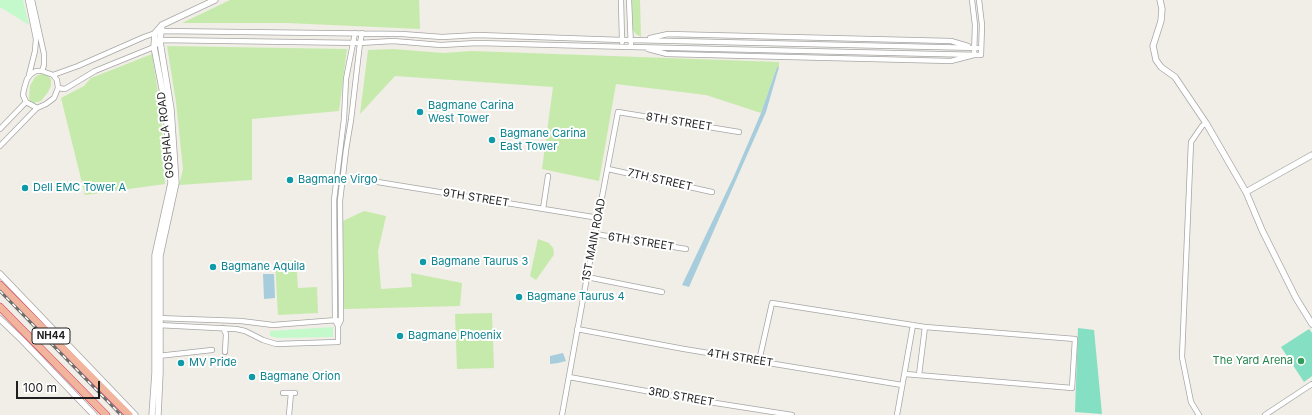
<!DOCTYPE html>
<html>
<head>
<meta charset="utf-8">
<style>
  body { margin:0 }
  #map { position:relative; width:1312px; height:415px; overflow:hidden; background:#f0eee6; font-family:Inter,sans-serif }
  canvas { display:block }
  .scale { position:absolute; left:16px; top:381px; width:84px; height:18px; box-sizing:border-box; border:2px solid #1f1f1f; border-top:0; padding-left:5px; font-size:12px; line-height:14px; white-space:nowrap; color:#1f1f1f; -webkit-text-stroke:3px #fff; paint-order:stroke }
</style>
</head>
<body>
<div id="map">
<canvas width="1312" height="415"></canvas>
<div class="scale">100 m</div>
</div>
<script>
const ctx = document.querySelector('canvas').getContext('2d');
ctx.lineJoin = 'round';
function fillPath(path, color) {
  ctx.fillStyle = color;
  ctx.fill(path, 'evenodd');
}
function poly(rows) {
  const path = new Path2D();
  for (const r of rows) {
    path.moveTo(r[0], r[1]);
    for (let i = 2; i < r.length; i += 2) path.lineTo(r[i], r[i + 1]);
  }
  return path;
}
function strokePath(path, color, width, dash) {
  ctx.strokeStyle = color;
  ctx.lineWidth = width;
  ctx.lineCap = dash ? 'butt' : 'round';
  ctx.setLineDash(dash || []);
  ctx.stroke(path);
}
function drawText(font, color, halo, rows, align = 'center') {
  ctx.font = font + ' Inter,sans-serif';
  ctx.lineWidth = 4;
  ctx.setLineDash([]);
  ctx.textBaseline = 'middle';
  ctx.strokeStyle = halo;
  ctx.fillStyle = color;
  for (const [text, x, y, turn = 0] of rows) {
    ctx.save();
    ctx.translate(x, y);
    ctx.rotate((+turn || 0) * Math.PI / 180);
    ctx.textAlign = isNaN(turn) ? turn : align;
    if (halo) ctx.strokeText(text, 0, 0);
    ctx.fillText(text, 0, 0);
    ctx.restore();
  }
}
const grass = poly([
  [230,0,419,0,420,29,287,23,182,23],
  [632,0,640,0,641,37,636,34,633,30],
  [167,46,347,49,339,111,252,119,252,180,179,185,183,169,176,102],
  [393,49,443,53,472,51,779,62,779,67,777,67,761,113,706,95,616,84,599,181,542,169,553,87,395,76,360,114,368,50],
  [152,54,161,112,165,184,85,195,61,98,84,86,91,78],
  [41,74,46,75,50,78,51,80,51,86,48,92,41,101,34,103,30,101,29,98,30,86,35,77],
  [364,211,386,216,378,251,381,289,412,287,411,273,462,283,460,306,344,309,343,221],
  [538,239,549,243,553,248,554,254,553,256,536,280,530,276],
  [296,260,298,288,317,287,318,313,278,315,275,262],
  [492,313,494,368,457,369,455,314]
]);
const park = poly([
  [0,0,23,0,29,25,0,7],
  [333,327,333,337,277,338,270,336,270,331]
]);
const pitch = poly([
  [1078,328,1094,330,1102,414,1075,412],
  [1309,329,1312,333,1312,376,1304,382,1281,347]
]);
const water = poly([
  [777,67,779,67,766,112,689,287,682,285,734,176,761,113],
  [263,274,274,274,275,298,264,299],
  [563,353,566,361,558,363,550,364,550,356]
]);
const minor = poly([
  [28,0,36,39,35,51,29,75],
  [32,0,44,54,44,65,42,71],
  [650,38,668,34,951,41,968,46],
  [622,42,622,40,631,40,978,48],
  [631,47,981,55,982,25,979,0],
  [648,49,667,54,951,61,974,55,975,25,972,0],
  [53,75,78,66,144,37,161,31,402,34,442,37,478,35,622,40,621,0],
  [58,88,65,89,95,71,154,47,160,40,360,43,362,33],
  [0,129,26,102],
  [0,146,33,112,37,108,46,104,54,98,58,88,57,80,53,75,42,71,36,71,31,74,27,79,24,89,23,95,26,102,37,108],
  [608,169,712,192],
  [353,178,599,218],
  [543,209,548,176],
  [595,234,686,249],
  [587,277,662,292],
  [157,318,241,321,273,325,337,320],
  [158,325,236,329,245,331,263,340,276,344,338,342,338,326,341,320,341,308,340,201,346,150,351,120,360,43,393,41,441,45,477,43,631,47,629,0],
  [338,326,335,320,334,200,344,119,346,79,355,33],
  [223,328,226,334,225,352],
  [577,329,684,349,902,385],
  [158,356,212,350],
  [759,361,772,303,925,327,1075,339,1072,388,905,374],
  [919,375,925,327],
  [569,377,690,399,792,415],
  [283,393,291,393],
  [289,415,291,393,295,393],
  [562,415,587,277,618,112,739,132],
  [897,415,913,325],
  [1199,415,1191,402,1182,357,1191,142,1202,126,1206,123],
  [1265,415,1312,384]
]);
const tertiary = poly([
  [1160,0,1162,9,1161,21,1153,46,1156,60,1161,67,1175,77,1206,123,1246,192,1262,230,1296,298,1312,324],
  [1246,192,1312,155],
  [0,274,135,415],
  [0,319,22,340,94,415],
  [152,415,155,373,155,255,171,183,166,109,154,47,155,33,162,25,215,0],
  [158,415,160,373,160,256,176,183,171,109,161,48,160,40,162,25]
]);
const trunk = poly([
  [0,285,129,415],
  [0,307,106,415]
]);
const rail = poly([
  [0,291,121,415]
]);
const markers = [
  [420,112,4,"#0f9aa8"],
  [492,140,4,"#0f9aa8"],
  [290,180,4,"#0f9aa8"],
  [25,188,4,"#0f9aa8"],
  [423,262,4,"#0f9aa8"],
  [213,267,4,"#0f9aa8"],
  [519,297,4,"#0f9aa8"],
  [400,336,4,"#0f9aa8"],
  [1301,361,4,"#2e9e5b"],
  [181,363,4,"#0f9aa8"],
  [252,377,4,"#0f9aa8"]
];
const shields = [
  [51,336,38]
];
const shieldNames = [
  ["NH44",51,336]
];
const cultureNames = [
  ["Bagmane Carina",428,106],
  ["West Tower",428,119],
  ["Bagmane Carina",500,134],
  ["East Tower",500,147],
  ["Bagmane Virgo",298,180],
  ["Dell EMC Tower A",33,188],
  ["Bagmane Taurus 3",431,262],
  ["Bagmane Aquila",221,267],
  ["Bagmane Taurus 4",527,297],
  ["Bagmane Phoenix",408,336],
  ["MV Pride",189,363],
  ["Bagmane Orion",260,377]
];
const streetNames = [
  ["8TH STREET",679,122,9],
  ["GOSHALA ROAD",166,135,-96],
  ["7TH STREET",660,180,13],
  ["9TH STREET",476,198,9],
  ["1ST MAIN ROAD",594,240,-79],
  ["6TH STREET",641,242,9],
  ["4TH STREET",740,358,9],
  ["3RD STREET",681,397,10]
];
const leisureNames = [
  ["The Yard Arena",1293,361]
];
fillPath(grass, '#c6eaac');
fillPath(park, '#c4f9cc');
fillPath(pitch, '#84dfc3');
fillPath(water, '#a7cddd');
strokePath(minor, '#a6a6a6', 6);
strokePath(tertiary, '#a6a6a6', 7);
strokePath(trunk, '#db2656', 8);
strokePath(minor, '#fff', 4.5);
strokePath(tertiary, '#fff', 5.5);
strokePath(trunk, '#f1b49c', 7);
strokePath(rail, '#6d6d6d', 3);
strokePath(rail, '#fff', 1.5, [4.5]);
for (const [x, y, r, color] of markers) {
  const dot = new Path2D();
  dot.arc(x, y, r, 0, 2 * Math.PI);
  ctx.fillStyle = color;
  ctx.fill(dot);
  strokePath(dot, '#fff', 1.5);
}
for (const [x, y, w] of shields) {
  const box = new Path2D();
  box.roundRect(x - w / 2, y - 8, w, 16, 3);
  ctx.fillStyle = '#fff';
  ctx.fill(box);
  strokePath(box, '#1f1f1f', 1);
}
drawText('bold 10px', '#1f1f1f', null, shieldNames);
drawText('11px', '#0d838f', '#fff', cultureNames, 'left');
drawText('11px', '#1f1f1f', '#fff', streetNames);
drawText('11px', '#27864d', '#fff', leisureNames, 'right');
</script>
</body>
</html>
